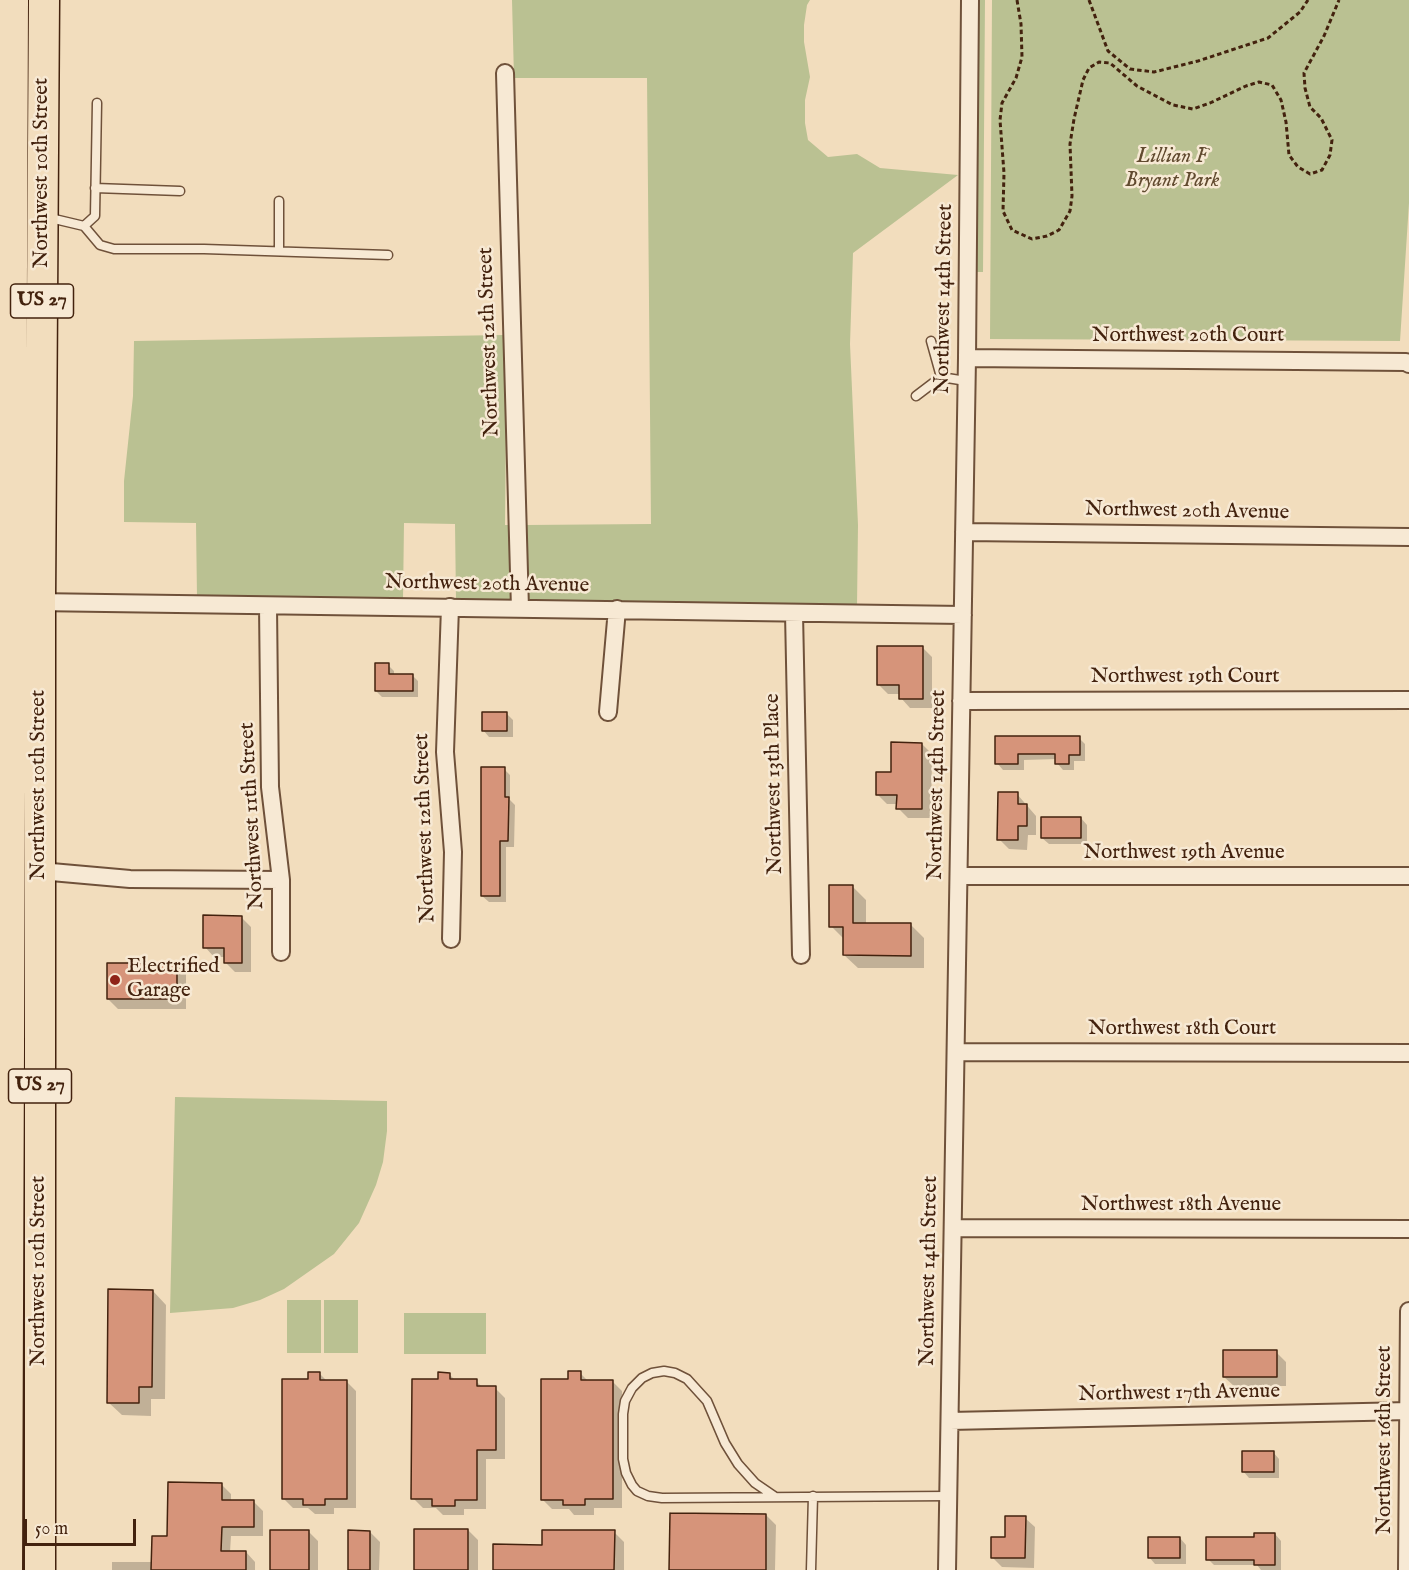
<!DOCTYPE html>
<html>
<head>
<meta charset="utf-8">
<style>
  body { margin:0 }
  #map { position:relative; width:1409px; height:1570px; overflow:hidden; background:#f2ddbd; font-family:"IM FELL English",serif }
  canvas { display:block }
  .scale { position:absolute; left:24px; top:1519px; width:112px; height:27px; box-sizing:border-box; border:3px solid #43220e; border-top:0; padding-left:8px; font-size:18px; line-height:21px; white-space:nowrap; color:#43220e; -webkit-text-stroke:4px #f7e9d4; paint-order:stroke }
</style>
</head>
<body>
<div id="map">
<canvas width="1409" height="1570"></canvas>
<div class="scale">50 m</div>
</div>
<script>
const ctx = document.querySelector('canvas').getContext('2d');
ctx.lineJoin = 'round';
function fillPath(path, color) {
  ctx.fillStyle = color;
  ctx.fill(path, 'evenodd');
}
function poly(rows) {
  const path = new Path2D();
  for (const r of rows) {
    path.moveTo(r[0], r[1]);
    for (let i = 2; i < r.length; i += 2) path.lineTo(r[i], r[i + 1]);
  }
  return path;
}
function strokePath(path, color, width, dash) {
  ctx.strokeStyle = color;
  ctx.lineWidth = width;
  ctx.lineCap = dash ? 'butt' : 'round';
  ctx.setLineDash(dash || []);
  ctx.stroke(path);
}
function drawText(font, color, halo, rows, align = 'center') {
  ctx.font = font + ' "IM FELL English",serif';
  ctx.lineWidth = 5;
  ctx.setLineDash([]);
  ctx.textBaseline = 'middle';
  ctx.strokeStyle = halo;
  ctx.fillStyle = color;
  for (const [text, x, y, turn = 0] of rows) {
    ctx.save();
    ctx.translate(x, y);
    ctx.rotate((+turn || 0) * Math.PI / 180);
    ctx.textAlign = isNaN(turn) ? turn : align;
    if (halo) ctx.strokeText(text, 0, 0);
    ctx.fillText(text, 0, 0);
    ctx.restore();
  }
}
const green = poly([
  [512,0,810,0,807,5,804,25,804,42,810,77,805,100,805,123,808,140,828,157,857,154,880,168,958,175,853,253,850,344,858,525,857,606,529,601,526,525,651,524,647,78,514,78],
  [979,0,985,0,983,272,976,272],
  [992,0,1409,0,1409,203,1400,341,990,339],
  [503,335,506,419,505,525,509,525,511,601,456,600,455,524,404,523,403,599,197,597,196,523,124,522,124,481,133,396,134,341],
  [175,1097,387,1101,387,1131,383,1162,376,1185,359,1223,334,1254,284,1289,260,1300,233,1308,170,1313],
  [287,1300,321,1300,321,1353,287,1353],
  [324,1300,358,1300,358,1353,324,1353],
  [404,1313,486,1313,486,1354,404,1354]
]);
const shadow = poly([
  [922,647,932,657,932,708,910,708,901,698,901,694,888,694,878,684],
  [388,665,394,671,394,675,412,675,418,681,418,697,382,697,376,691],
  [507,714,513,720,513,737,489,737,483,730],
  [997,737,1079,738,1085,744,1085,761,1074,761,1074,770,1063,770,1057,763,1057,759,1024,760,1024,770,1003,770,997,763],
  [922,744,932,754,931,818,908,818,898,808,898,804,887,804,877,794,892,774],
  [504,769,510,775,510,800,515,805,514,847,506,847,506,902,489,902,482,896],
  [1017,794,1036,816,1036,835,1028,835,1027,850,1009,849,999,839],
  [1081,818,1087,825,1087,844,1049,844,1042,838],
  [853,887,866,900,866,925,911,925,924,938,924,968,858,968,844,955,845,940,831,926],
  [241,917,251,927,251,972,235,972,225,962,225,957,214,957,205,947],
  [176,964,186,974,186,1009,118,1009,108,999],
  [153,1291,166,1305,165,1399,151,1399,151,1416,122,1415,108,1402],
  [1276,1352,1286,1362,1286,1386,1234,1386,1224,1377],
  [580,1373,588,1381,612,1381,622,1391,622,1508,594,1508,594,1515,574,1515,569,1509,552,1509,542,1499,569,1380],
  [320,1374,327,1381,346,1381,356,1391,356,1508,334,1508,334,1514,315,1514,308,1508,293,1508,283,1498,310,1380],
  [449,1374,456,1381,476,1381,483,1388,495,1388,505,1398,505,1459,486,1459,486,1509,464,1509,464,1515,443,1515,436,1508,423,1508,413,1498,440,1380],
  [1273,1452,1279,1459,1279,1478,1249,1478,1243,1471],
  [221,1484,231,1494,231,1501,253,1501,263,1511,263,1536,231,1536,230,1552,246,1552,255,1562,255,1570,112,1570,112,1562,153,1562,169,1538],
  [766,1515,776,1525,775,1570,671,1570],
  [1025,1518,1035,1527,1034,1568,1002,1567,992,1557],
  [468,1530,478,1540,478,1570,416,1570],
  [308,1531,318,1541,318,1570,272,1570],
  [370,1532,380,1542,379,1570,350,1570],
  [614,1532,624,1542,624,1570,494,1570,543,1546],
  [1275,1534,1281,1541,1281,1570,1261,1570,1257,1565,1214,1565,1208,1559,1255,1538],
  [1180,1538,1186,1545,1186,1564,1155,1564,1149,1557]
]);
const building = poly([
  [877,646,923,646,923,699,899,699,899,685,877,685,877,646],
  [375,663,389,663,389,674,413,674,413,691,375,691,375,663],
  [482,712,507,712,507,731,482,731,482,712],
  [995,736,1080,736,1080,755,1069,755,1069,764,1055,764,1055,754,1018,754,1018,764,995,764,995,736],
  [891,742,922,743,922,809,896,809,897,795,876,795,876,772,891,772,891,742],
  [481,767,505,767,505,797,509,797,508,841,500,841,500,896,481,896,481,767],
  [998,792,1018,792,1018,804,1027,804,1027,826,1018,826,1018,840,997,840,998,792],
  [1041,817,1081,817,1081,838,1041,838,1041,817],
  [829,885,853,885,853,923,911,923,911,956,843,955,843,927,829,927,829,885],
  [203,915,242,916,242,963,224,963,224,948,203,948,203,915],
  [107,963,177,963,177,999,107,999,107,963],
  [108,1289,153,1290,152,1387,139,1387,139,1403,107,1403,108,1289],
  [1223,1350,1277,1350,1277,1377,1223,1377,1223,1350],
  [568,1371,581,1371,581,1380,613,1380,613,1499,585,1499,585,1505,563,1505,563,1500,541,1500,541,1379,568,1379,568,1371],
  [308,1372,320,1372,320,1380,347,1380,347,1499,325,1499,325,1505,303,1505,303,1499,282,1499,282,1379,308,1379,308,1372],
  [438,1372,450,1373,450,1379,477,1379,477,1386,496,1386,496,1450,477,1450,477,1500,455,1500,455,1506,432,1506,432,1499,411,1499,412,1379,438,1379,438,1372],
  [1242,1451,1274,1451,1274,1472,1242,1472,1242,1451],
  [168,1482,222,1483,222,1500,254,1500,254,1527,222,1527,221,1551,246,1551,246,1570,151,1570,152,1536,167,1536,168,1482],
  [670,1513,766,1514,766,1570,669,1570,670,1513],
  [1005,1516,1026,1516,1025,1558,991,1558,991,1537,1005,1537,1005,1516],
  [414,1529,468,1529,468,1570,414,1570,414,1529],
  [270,1530,309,1530,309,1570,270,1570,270,1530],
  [348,1530,370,1531,370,1570,348,1570,348,1530],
  [542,1530,615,1530,614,1570,493,1570,493,1544,542,1545,542,1530],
  [1254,1533,1275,1533,1275,1565,1254,1565,1254,1560,1206,1560,1206,1537,1254,1537,1254,1533],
  [1148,1537,1180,1537,1180,1558,1148,1558,1148,1537]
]);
const path = poly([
  [1017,0,1021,24,1022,57,1016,78,1002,103,1000,120,1004,173,1003,211,1012,230,1032,239,1047,236,1059,230,1070,211,1072,196,1070,144,1074,119,1083,80,1089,68,1099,62,1110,63,1137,86,1173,105,1193,109,1210,103,1246,86,1259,82,1272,85,1281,100,1286,122,1289,155,1298,167,1310,174,1322,170,1330,155,1332,140,1321,118,1310,107,1305,88,1304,73,1324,36,1339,0],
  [1089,0,1108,51,1130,69,1154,72,1198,61,1268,38,1300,12,1308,0]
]);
const lane = poly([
  [95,188,180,191],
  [46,217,84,226,100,245,114,249,204,249,388,255],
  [84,226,95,216,97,103],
  [279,251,279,201],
  [931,341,941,377],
  [916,396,941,377,966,381],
  [774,1496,755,1483,738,1464,725,1443,707,1401,687,1379,675,1373,664,1371,652,1373,642,1378,632,1388,625,1401,623,1414,623,1459,626,1473,632,1485,637,1491,648,1496,662,1498,949,1496],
  [811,1570,813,1496]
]);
const street = poly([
  [505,73,520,609],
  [967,358,1406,362,1409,364],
  [964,532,1409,537],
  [34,602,963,615],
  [268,606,270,787,281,880,281,952],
  [450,607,445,752,453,852,451,939],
  [794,613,801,955],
  [961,701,1409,700],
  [608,712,617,609],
  [40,871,130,879,281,880],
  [959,876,1409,876],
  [956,1052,1409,1053],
  [953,1228,1409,1229],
  [950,1421,1409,1411],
  [947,1570,967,358,970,0],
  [1407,1570,1409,1311]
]);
const highway = poly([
  [7,1570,13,0],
  [40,1570,40,602,44,0]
]);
const markers = [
  [115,980,6,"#8f2418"]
];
const shields = [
  [42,301,63],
  [40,1086,63]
];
const shieldNames = [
  ["US 27",42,301],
  ["US 27",40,1086]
];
const parkNames = [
  ["Lillian F",1172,158],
  ["Bryant Park",1172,182]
];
const streetNames = [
  ["Northwest 10th Street",43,173,-90],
  ["Northwest 14th Street",945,299,-89],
  ["Northwest 20th Court",1188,337],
  ["Northwest 12th Street",490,342,-92],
  ["Northwest 20th Avenue",1187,512,1],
  ["Northwest 20th Avenue",487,585,1],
  ["Northwest 19th Court",1185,678],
  ["Northwest 13th Place",775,784,-91],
  ["Northwest 10th Street",40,785,-90],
  ["Northwest 14th Street",938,785,-89],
  ["Northwest 11th Street",253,816,-93],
  ["Northwest 12th Street",426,828,-92],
  ["Northwest 19th Avenue",1184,854],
  ["Northwest 18th Court",1182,1030],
  ["Northwest 18th Avenue",1181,1206],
  ["Northwest 10th Street",40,1271,-90],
  ["Northwest 14th Street",930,1271,-89],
  ["Northwest 17th Avenue",1179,1394,-1],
  ["Northwest 16th Street",1386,1440,-90]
];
const poiNames = [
  ["Electrified",127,968],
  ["Garage",127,992]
];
fillPath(green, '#bac192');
fillPath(shadow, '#0003');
fillPath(building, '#d6947a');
strokePath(building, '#43220e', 1.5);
strokePath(lane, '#6f513a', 11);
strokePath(street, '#6f513a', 20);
strokePath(highway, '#43220e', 33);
strokePath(path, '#43220e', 3, [4.5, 3]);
strokePath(lane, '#f7e9d4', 8);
strokePath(street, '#f7e9d4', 16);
strokePath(highway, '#f2ddbd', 30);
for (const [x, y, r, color] of markers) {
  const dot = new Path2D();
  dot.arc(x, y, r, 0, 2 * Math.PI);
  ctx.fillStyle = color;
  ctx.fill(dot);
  strokePath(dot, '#f7e9d4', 2);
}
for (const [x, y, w] of shields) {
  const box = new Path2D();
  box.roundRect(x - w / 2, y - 17, w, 34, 4.5);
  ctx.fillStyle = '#f7e9d4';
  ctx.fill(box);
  strokePath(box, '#43220e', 1.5);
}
drawText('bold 20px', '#43220e', null, shieldNames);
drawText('italic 21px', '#614a2f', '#f7e9d4', parkNames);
drawText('21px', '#43220e', '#f7e9d4', streetNames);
drawText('21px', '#43220e', '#f7e9d4', poiNames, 'left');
</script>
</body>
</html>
